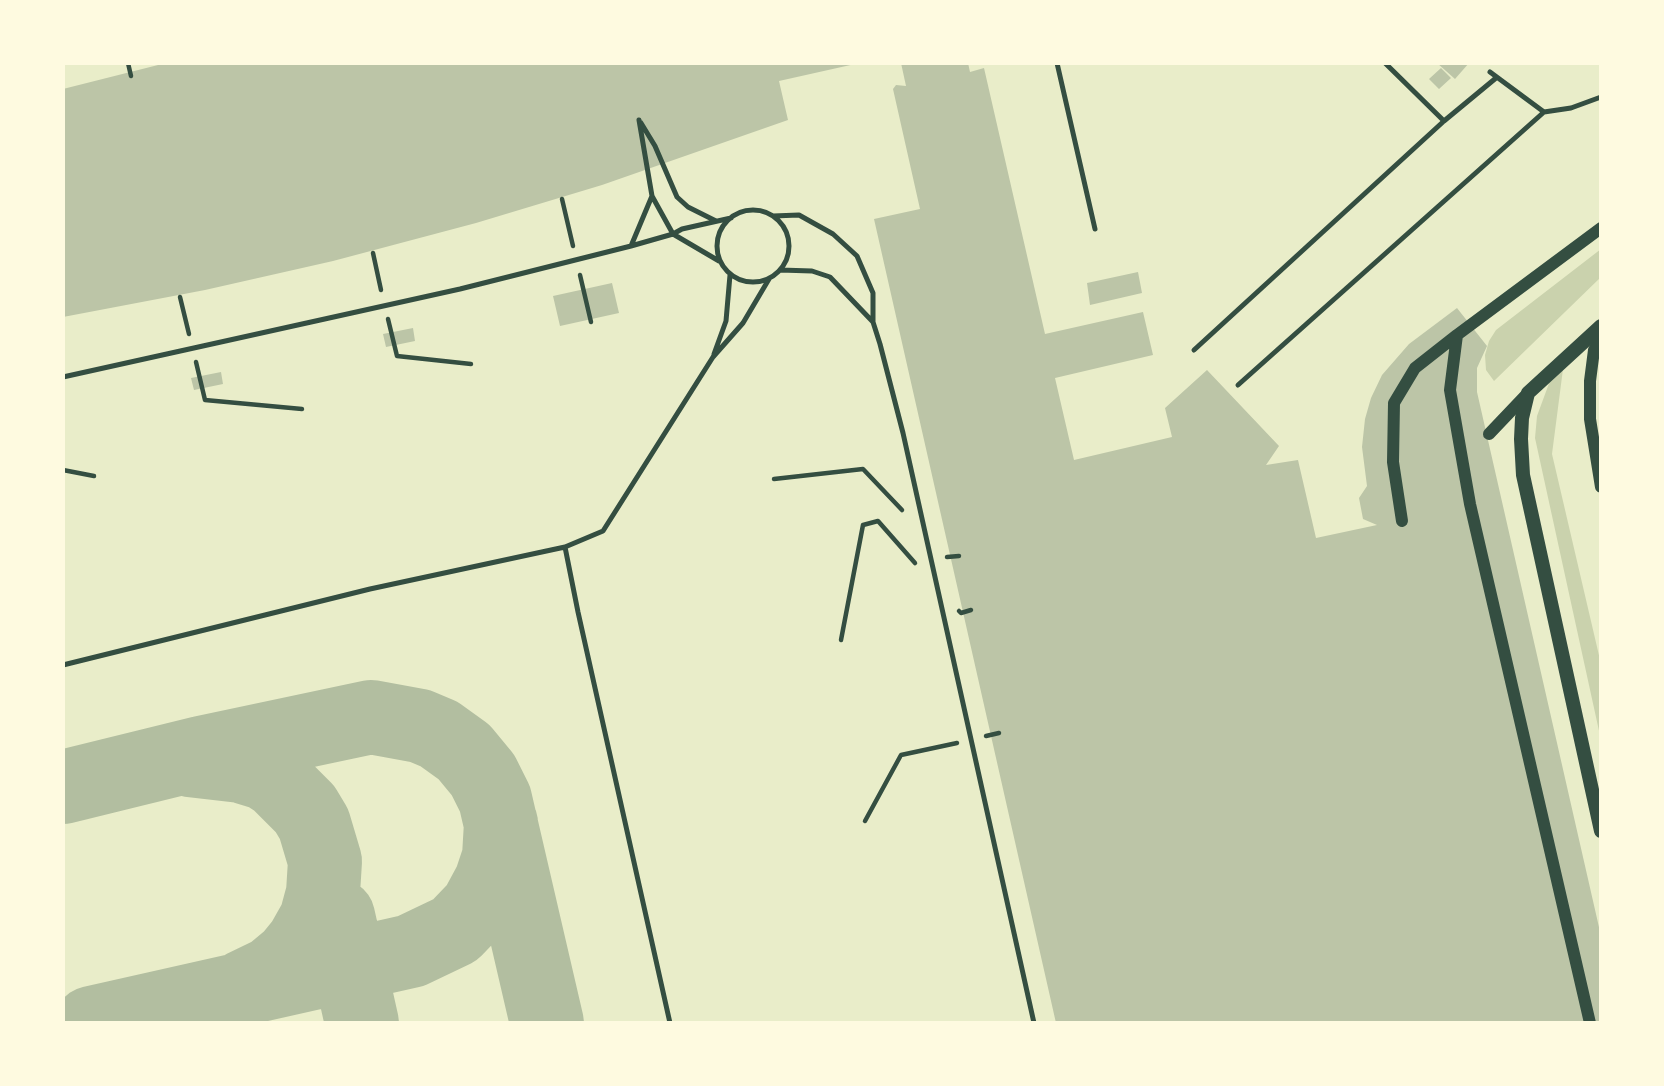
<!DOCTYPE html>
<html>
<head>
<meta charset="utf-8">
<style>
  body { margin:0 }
  #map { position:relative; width:1664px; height:1086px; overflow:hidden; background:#e9edc9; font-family:"Roboto Serif",serif }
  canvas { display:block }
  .frame { position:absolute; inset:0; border:65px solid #fefae0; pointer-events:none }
</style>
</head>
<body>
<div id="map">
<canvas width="1664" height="1086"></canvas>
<div class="frame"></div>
</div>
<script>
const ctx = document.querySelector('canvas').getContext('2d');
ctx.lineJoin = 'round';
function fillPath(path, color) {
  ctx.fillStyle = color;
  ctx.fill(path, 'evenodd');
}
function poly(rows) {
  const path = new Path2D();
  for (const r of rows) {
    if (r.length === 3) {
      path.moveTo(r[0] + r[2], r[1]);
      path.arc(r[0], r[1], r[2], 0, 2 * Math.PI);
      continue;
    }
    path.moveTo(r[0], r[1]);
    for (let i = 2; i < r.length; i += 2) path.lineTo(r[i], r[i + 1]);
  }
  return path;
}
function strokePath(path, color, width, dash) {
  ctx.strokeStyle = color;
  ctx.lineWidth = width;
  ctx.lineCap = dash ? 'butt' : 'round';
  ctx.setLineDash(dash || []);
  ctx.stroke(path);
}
const green = poly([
  [1601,249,1601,277,1494,381,1486,370,1485,355,1489,341,1496,330],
  [1563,369,1552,454,1601,664,1601,740,1535,438,1537,416,1551,378]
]);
const taxiway = poly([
  [189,760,241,766,264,773,278,782,305,809,314,824,325,861,323,893,316,919,303,942,290,958,272,973,243,987],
  [63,787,201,753,371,717,420,726,439,734,464,752,483,775,495,799,547,1023],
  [338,916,362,1023],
  [91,1023,411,951,455,930,477,907,491,881,499,857,501,823]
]);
const building = poly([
  [166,63,855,63,855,64,779,81,788,120,602,185,476,223,333,261,205,290,63,317,63,89],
  [901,63,968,63,970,72,984,68,1045,334,1143,312,1153,355,1055,378,1074,460,1172,437,1165,408,1207,370,1279,446,1266,465,1298,460,1316,538,1377,525,1363,519,1359,498,1367,486,1362,447,1365,419,1371,398,1382,375,1409,344,1457,308,1487,346,1477,368,1477,392,1601,936,1601,1023,1056,1023,874,219,920,209,893,89,896,85,906,86],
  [1437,63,1469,63,1455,79],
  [1441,68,1451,78,1439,89,1429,79],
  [1138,272,1142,293,1090,305,1087,283],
  [612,283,619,313,560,326,553,296],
  [413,328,415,341,386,347,383,334],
  [221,372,223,384,194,390,191,378]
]);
const path = poly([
  [128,63,131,76],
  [562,199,573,246],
  [373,253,381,290],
  [580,275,591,322],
  [180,297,189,334],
  [388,319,397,356,471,364],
  [196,362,205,400,302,409],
  [63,470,94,476],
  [774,479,863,469,902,510],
  [947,557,959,556],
  [959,611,961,613,971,610],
  [841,640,863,525,878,521,915,563],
  [986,736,999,733],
  [865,821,901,755,957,743]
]);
const service = poly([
  [1057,63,1095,229],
  [1385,63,1444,121],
  [1490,72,1544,112],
  [639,120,652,196,673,234,719,261],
  [641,123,655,146,677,197,688,207,716,221],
  [753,246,36],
  [773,216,799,215,833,234,857,256,873,293,873,322],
  [631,246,652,196],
  [780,270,812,271,830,277,873,322,880,344,903,433,1034,1023],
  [1194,350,1444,121,1496,78],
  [714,354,726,321,730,275],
  [63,377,460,289,631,246,673,234,682,229,731,218],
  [1238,385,1544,112,1571,108,1601,97],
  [565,547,603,531,713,357,743,323,769,279],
  [63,665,370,589,565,547,578,612,670,1023]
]);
const tertiary = poly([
  [1601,339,1594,350,1590,381,1590,419,1601,487],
  [1489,434,1528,393],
  [1402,521,1393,462,1394,403,1415,368,1457,335],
  [1590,1023,1470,504,1450,390,1457,335,1601,228]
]);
const secondary = poly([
  [1601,326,1528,393,1522,418,1521,439,1523,475,1601,831]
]);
fillPath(green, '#cad2ad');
strokePath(taxiway, '#b2bea0', 74);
fillPath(building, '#bcc5a7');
strokePath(path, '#344e41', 4.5);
strokePath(service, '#344e41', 5);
strokePath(tertiary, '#344e41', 12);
strokePath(secondary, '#344e41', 14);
</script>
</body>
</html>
